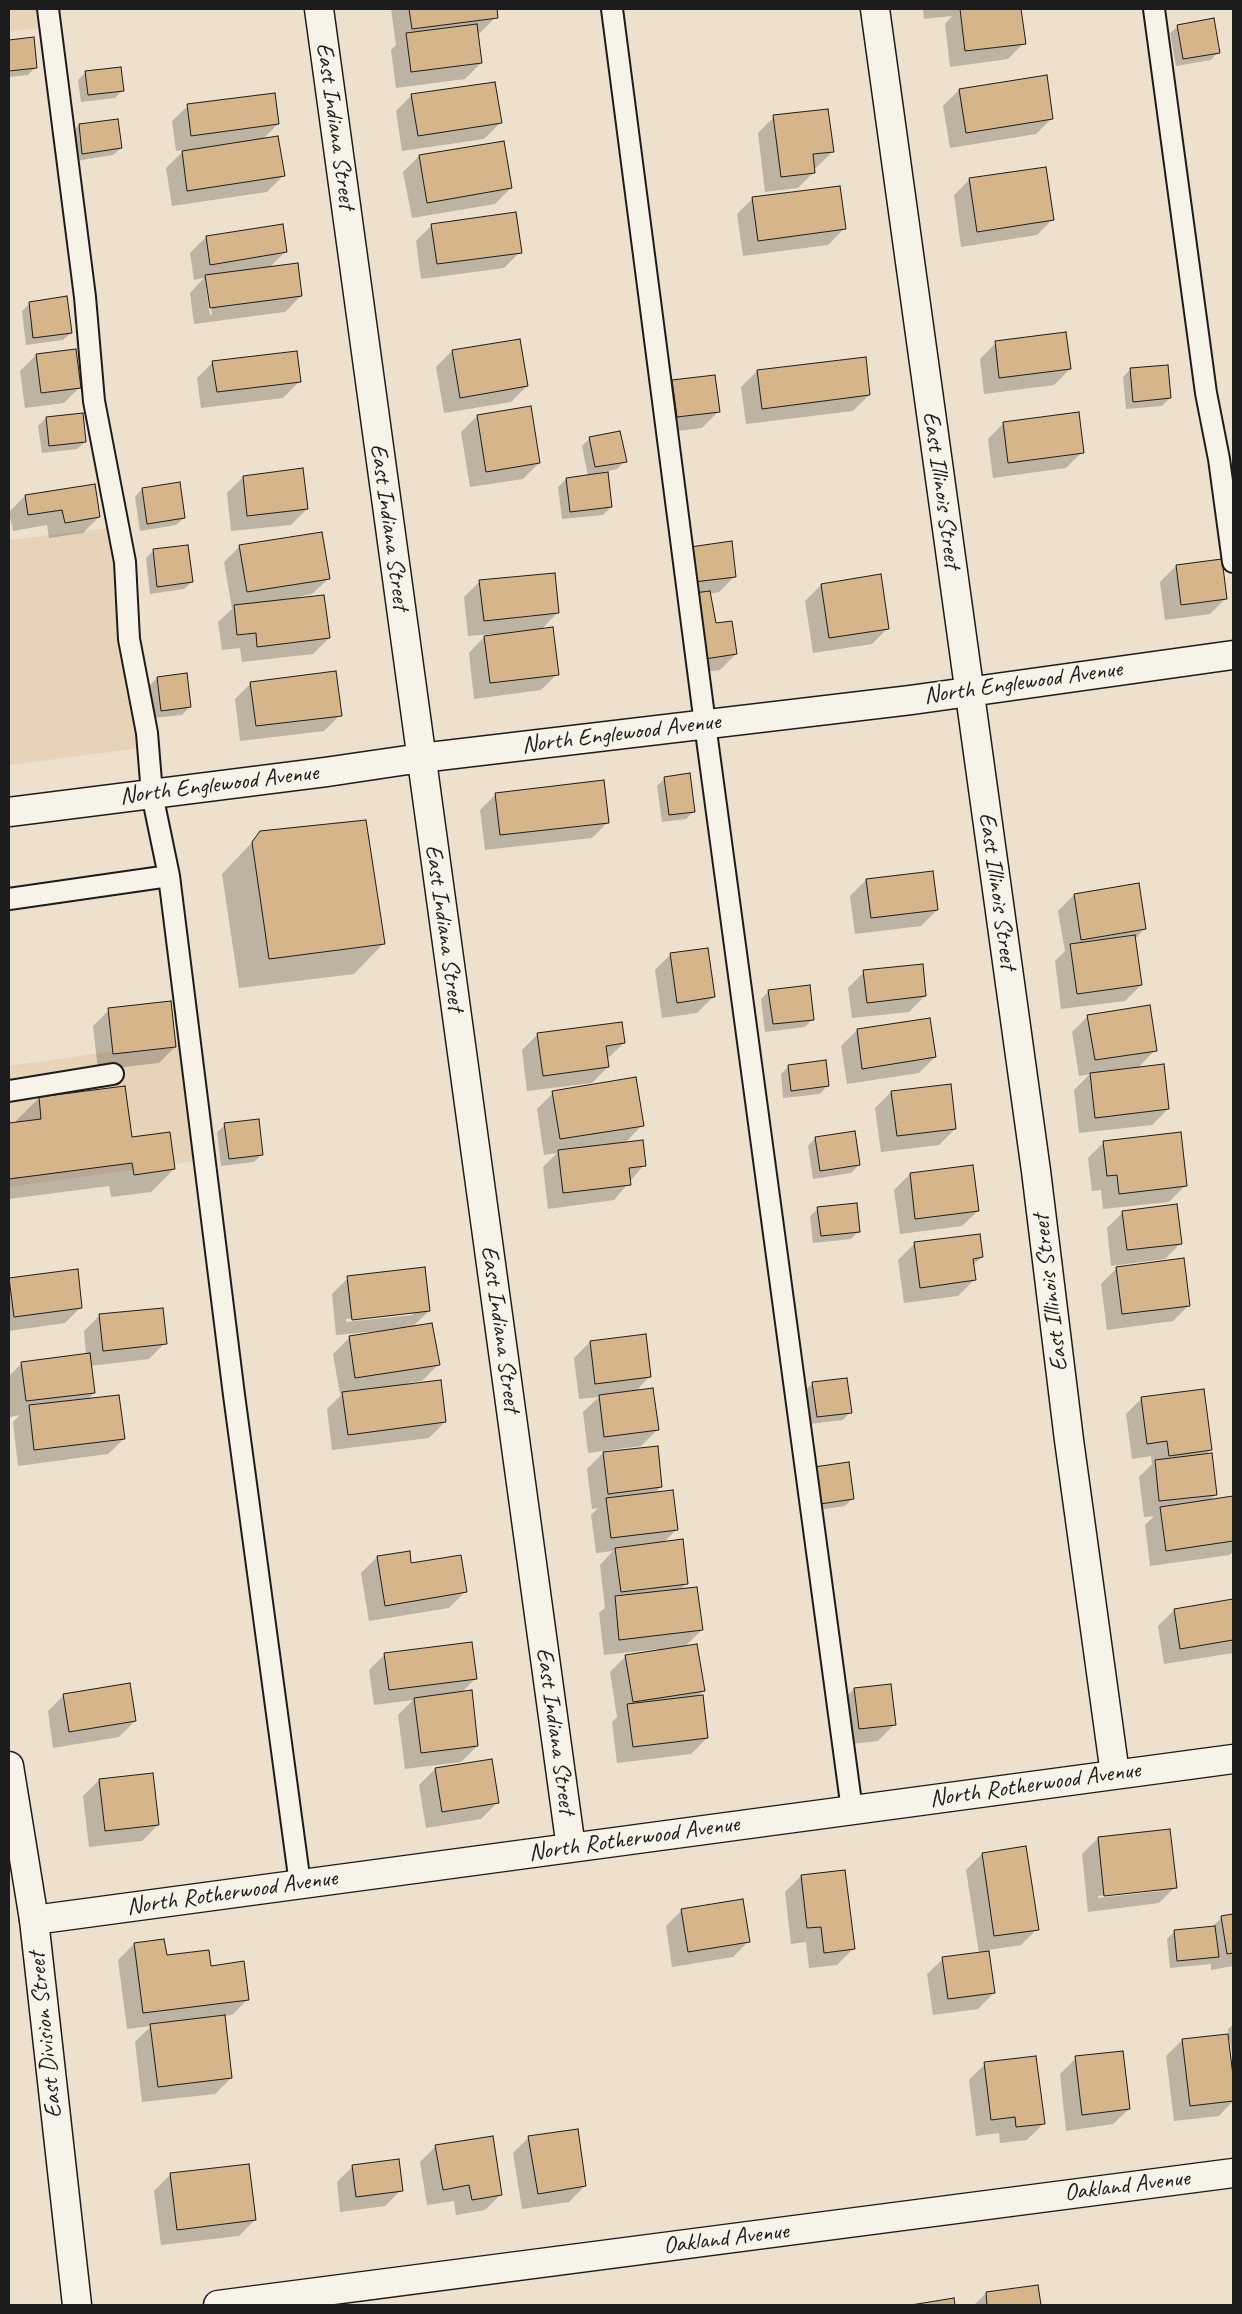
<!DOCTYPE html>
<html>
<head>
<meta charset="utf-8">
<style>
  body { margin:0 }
  #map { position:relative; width:1242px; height:2314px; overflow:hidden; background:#ede0cc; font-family:Caveat,sans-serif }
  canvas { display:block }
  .frame { position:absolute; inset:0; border:10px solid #1c1c1c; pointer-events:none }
</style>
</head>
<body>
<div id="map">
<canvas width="1242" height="2314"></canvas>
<div class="frame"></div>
</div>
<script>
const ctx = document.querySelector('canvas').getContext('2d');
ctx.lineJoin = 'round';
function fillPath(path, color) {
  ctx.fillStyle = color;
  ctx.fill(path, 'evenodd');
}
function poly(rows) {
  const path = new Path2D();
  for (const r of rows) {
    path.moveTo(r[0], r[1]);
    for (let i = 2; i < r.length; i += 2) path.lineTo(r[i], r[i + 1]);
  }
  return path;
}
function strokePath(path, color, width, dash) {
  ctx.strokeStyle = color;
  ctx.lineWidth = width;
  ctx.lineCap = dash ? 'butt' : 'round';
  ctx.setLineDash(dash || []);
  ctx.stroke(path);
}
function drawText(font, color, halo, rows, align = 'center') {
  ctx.font = font + ' Caveat,sans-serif';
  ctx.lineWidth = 4.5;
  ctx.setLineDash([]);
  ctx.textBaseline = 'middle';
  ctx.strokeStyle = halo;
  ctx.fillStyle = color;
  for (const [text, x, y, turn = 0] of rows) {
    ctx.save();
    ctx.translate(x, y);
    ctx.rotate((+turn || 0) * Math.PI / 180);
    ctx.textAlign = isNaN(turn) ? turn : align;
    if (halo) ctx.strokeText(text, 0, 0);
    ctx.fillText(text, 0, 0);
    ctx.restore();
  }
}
const built = poly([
  [9,9,36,9,38,28,9,32],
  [109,528,141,748,9,765,9,540],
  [178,1042,197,1161,9,1187,9,1066]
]);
const shadow = poly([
  [391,9,495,9,496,17,480,33,477,34,481,63,465,79,396,88,391,50,396,45],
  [923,9,1020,9,1024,43,1008,59,950,67,945,24,952,16,924,19],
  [1178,26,1218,52,1211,60,1176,66,1170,33],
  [32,39,36,67,28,75,9,77,9,42],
  [86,72,123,90,115,98,81,102,78,80],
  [959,90,1052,118,1036,134,950,148,943,106],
  [412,95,500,123,484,139,402,151,396,111],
  [188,106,278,124,262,140,283,176,267,192,172,206,166,168,184,150,176,151,172,121],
  [774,117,832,152,816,168,813,168,814,172,798,188,765,192,758,133],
  [79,125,121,148,113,155,75,161,72,133],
  [419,156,511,188,495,204,412,218,403,172],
  [970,179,1053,219,1037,235,961,247,954,195],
  [753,198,844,229,828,245,743,256,737,214],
  [432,225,520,252,504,268,421,279,416,241],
  [206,237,285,252,269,268,301,296,285,312,194,324,190,293,204,278,194,280,190,253],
  [206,288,208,288,212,314,210,315],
  [30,303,71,333,63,340,26,345,22,311],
  [996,343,1070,369,1054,385,984,394,980,359],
  [452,351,527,386,511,402,444,413,436,367],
  [36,355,80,387,64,403,25,408,20,371],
  [213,362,299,382,283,398,201,408,197,378],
  [1131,369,1170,398,1162,406,1126,409,1123,377],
  [757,371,869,395,853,411,746,424,741,387],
  [673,381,718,412,702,428,661,433,657,397],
  [477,416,539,463,523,479,470,487,461,432],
  [46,418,85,442,77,449,42,453,38,426],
  [1004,423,1082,452,1066,468,993,478,988,439],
  [590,438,625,461,617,469,598,473,611,507,603,515,562,519,558,487,566,479,588,476,582,446],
  [243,477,307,509,291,525,231,531,227,493],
  [142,489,184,518,176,525,140,531,135,497],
  [25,496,99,517,83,533,49,538,47,525,13,531,9,512],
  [240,546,328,579,312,594,298,597,329,638,313,654,242,662,240,648,222,650,218,622,232,609,224,562],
  [153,551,192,582,184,589,150,594,146,558],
  [674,564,735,576,719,592,710,594,715,625,736,654,720,670,689,674,679,611,694,596,678,598],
  [1176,566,1226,598,1210,614,1165,620,1160,582],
  [480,581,557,613,541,630,557,674,541,690,474,699,469,653,484,637,492,636,492,634,468,636,464,597],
  [821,585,888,628,872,644,813,653,805,601],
  [157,678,190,707,182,715,153,718,149,686],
  [251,683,340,715,324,731,240,741,235,699],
  [665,778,694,811,686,819,662,822,657,786],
  [496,794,608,822,592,838,485,850,480,810],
  [261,833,384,943,354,974,239,988,222,874],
  [866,880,937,910,921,926,855,934,850,896],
  [1074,895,1145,928,1135,939,1141,985,1125,1001,1061,1009,1055,961,1065,951,1058,911],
  [671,954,713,997,697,1013,662,1018,655,970],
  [864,972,925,996,909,1012,852,1018,848,988],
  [769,991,812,1020,805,1027,765,1032,761,999],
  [109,1010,175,1047,159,1063,98,1070,93,1026],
  [1088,1016,1155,1050,1137,1069,1168,1109,1152,1125,1079,1133,1074,1090,1090,1074,1079,1076,1072,1032],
  [857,1030,935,1057,919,1073,847,1084,841,1046],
  [538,1034,624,1043,607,1059,608,1067,592,1083,527,1091,522,1050],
  [789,1066,827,1086,820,1094,783,1098,781,1074],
  [891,1092,955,1129,939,1145,881,1152,875,1108],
  [553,1093,642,1125,625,1143,644,1165,614,1200,548,1209,543,1167,557,1153,544,1155,537,1109],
  [39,1098,130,1138,174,1169,151,1192,111,1197,109,1186,9,1199,9,1124,16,1124,16,1121],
  [225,1125,262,1154,254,1162,221,1166,217,1132],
  [815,1138,859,1165,851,1173,813,1179,808,1146],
  [1104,1142,1185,1186,1169,1202,1103,1209,1101,1190,1092,1191,1088,1158],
  [910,1174,978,1211,962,1226,900,1234,894,1190],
  [818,1209,859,1231,851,1239,813,1243,810,1216],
  [1123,1212,1181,1243,1165,1259,1111,1266,1107,1228],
  [914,1244,982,1257,972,1266,974,1280,958,1296,904,1303,898,1260],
  [1117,1268,1189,1305,1173,1321,1107,1330,1101,1284],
  [348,1278,429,1311,412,1327,438,1365,422,1381,407,1383,445,1422,429,1438,332,1450,327,1409,343,1393,340,1394,333,1354,349,1338,378,1333,378,1331,336,1335,332,1294],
  [413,1312,413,1315,346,1322,346,1319],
  [9,1279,81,1307,65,1323,9,1331],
  [100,1315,165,1343,149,1359,90,1366,94,1393,87,1400,124,1439,108,1454,18,1466,13,1422,20,1415,10,1417,9,1376,22,1363,86,1355,84,1331],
  [590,1342,650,1376,635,1392,657,1430,641,1446,588,1453,583,1412,599,1397,579,1399,574,1358],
  [813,1383,850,1412,843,1420,809,1424,805,1391],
  [1142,1398,1211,1449,1205,1455,1215,1495,1209,1501,1233,1498,1233,1551,1230,1555,1150,1566,1145,1525,1154,1516,1144,1517,1139,1477,1152,1464,1151,1456,1132,1459,1126,1414],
  [603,1453,661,1486,654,1494,676,1530,663,1543,687,1583,680,1590,702,1630,684,1647,703,1691,697,1697,707,1738,691,1754,617,1763,612,1722,617,1717,610,1672,626,1656,658,1651,658,1649,604,1655,599,1613,605,1608,600,1565,613,1551,596,1553,591,1515,598,1508,592,1509,587,1469],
  [848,1463,853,1498,845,1506,812,1511],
  [377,1557,410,1564,465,1592,449,1608,369,1621,361,1573],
  [1233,1601,1233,1653,1164,1664,1158,1626,1174,1610],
  [385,1654,476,1678,461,1693,477,1746,461,1762,405,1769,398,1715,413,1700,374,1705,369,1670],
  [854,1689,894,1725,878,1741,843,1745,838,1705],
  [64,1695,135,1721,119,1737,53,1748,48,1711],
  [435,1769,497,1803,481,1819,426,1828,419,1785],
  [99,1780,158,1825,142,1841,89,1847,83,1796],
  [1098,1838,1175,1887,1159,1903,1088,1912,1082,1854],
  [1160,1889,1160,1891,1098,1898,1098,1896],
  [982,1854,1037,1929,1021,1945,988,1950,994,1993,978,2009,933,2015,927,1974,943,1959,979,1953,966,1870],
  [801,1876,853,1949,837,1965,809,1968,806,1942,791,1944,785,1892],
  [682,1910,749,1941,733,1957,672,1967,666,1926],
  [1233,1915,1233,1966,1211,1970,1211,1964,1170,1968,1167,1939,1175,1931,1212,1927,1222,1917],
  [134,1944,166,1957,209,1967,248,1999,232,2015,224,2016,231,2078,215,2094,142,2102,135,2042,151,2026,127,2029,118,1960],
  [1233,2025,1233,2060,1230,2040,1228,2040,1233,2101,1219,2116,1174,2121,1166,2056,1182,2040,1229,2035,1228,2029],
  [1076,2058,1129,2109,1113,2124,1066,2131,1060,2074],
  [985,2064,1043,2124,1027,2140,1000,2143,999,2133,976,2136,969,2080],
  [529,2137,585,2186,569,2202,522,2209,513,2153],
  [436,2146,501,2194,485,2210,456,2215,454,2201,427,2205,420,2162],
  [353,2166,401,2190,385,2206,340,2212,337,2182],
  [170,2175,255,2220,239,2236,161,2245,154,2191],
  [1037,2287,1039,2305,974,2305,986,2293]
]);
const building = poly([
  [409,9,497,9,498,18,412,29,409,9],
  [960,9,1021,9,1026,44,965,51,960,9],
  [1214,18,1220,53,1183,59,1177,25,1214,18],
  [477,24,482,63,411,72,406,33,477,24],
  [34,37,37,68,9,71,9,40,34,37],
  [121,67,124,91,88,95,85,71,121,67],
  [1047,75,1053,119,966,133,959,89,1047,75],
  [495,82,502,123,418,136,411,94,495,82],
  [275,93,279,124,191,136,187,104,275,93],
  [828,109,834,152,813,154,815,173,781,177,773,115,828,109],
  [118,119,122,148,82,154,79,124,118,119],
  [278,136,285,176,187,191,182,151,278,136],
  [504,141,512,188,427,203,419,155,504,141],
  [1046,167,1054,220,977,232,969,178,1046,167],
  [840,186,846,229,758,241,752,197,840,186],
  [516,212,522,253,437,264,431,224,516,212],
  [283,224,287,252,210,265,206,236,283,224],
  [298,263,302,296,210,308,205,275,298,263],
  [67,296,72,333,33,338,29,302,67,296],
  [1066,332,1071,369,999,378,995,341,1066,332],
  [520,339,528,386,460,398,452,350,520,339],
  [76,349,81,388,41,393,36,354,76,349],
  [297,351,301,382,217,392,212,361,297,351],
  [866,357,870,395,762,409,757,370,866,357],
  [1168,365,1171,398,1133,402,1130,368,1168,365],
  [715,375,720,412,677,417,672,380,715,375],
  [531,406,540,463,486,472,477,415,531,406],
  [1079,412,1084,453,1008,463,1003,422,1079,412],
  [83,413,86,442,49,446,46,417,83,413],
  [620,431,627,462,595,467,589,437,620,431],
  [303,468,308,509,247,516,243,476,303,468],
  [608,472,612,507,570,512,566,478,608,472],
  [180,482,185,518,147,524,142,488,180,482],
  [95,484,100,517,65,523,62,510,28,515,25,495,95,484],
  [322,532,330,579,247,592,239,545,322,532],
  [732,541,736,577,694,582,690,547,732,541],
  [188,545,193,582,157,587,153,549,188,545],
  [1222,559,1227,599,1181,605,1176,565,1222,559],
  [555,573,559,613,484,621,479,580,555,573],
  [881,574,889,629,829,638,821,584,881,574],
  [710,591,716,623,732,621,737,654,705,659,694,593,710,591],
  [324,595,330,638,257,647,256,633,237,635,234,605,324,595],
  [553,627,559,675,490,683,484,636,553,627],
  [336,671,342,716,256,726,250,682,336,671],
  [187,673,191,707,161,711,157,677,187,673],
  [690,773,695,812,669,815,664,777,690,773],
  [604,780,609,823,500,835,495,793,604,780],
  [366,820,385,944,269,959,252,842,260,831,366,820],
  [933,871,938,910,871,918,866,879,933,871],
  [1139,883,1146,929,1081,940,1074,894,1139,883],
  [1135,935,1142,985,1077,994,1070,944,1135,935],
  [708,948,715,997,677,1003,670,953,708,948],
  [923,964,926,996,867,1003,863,970,923,964],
  [810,985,814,1020,773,1024,768,990,810,985],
  [171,1001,176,1047,113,1054,108,1008,171,1001],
  [1150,1005,1157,1051,1095,1060,1087,1015,1150,1005],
  [930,1018,936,1057,862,1069,857,1029,930,1018],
  [622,1022,625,1043,606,1046,609,1067,543,1076,537,1033,622,1022],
  [826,1060,829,1086,791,1091,788,1065,826,1060],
  [1164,1064,1169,1109,1095,1118,1090,1073,1164,1064],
  [636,1077,644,1126,560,1139,552,1091,636,1077],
  [951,1084,956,1129,897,1136,891,1091,951,1084],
  [125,1086,132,1137,170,1132,175,1169,134,1175,132,1163,9,1179,9,1123,41,1119,39,1097,125,1086],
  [259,1119,263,1155,229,1159,224,1123,259,1119],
  [855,1131,860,1165,820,1171,815,1137,855,1131],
  [1181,1132,1187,1186,1119,1194,1117,1175,1107,1176,1103,1141,1181,1132],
  [643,1140,646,1166,629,1168,631,1185,563,1193,558,1150,643,1140],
  [973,1165,979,1211,915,1219,910,1173,973,1165],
  [857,1203,860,1232,821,1236,817,1207,857,1203],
  [1177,1204,1182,1244,1127,1250,1122,1211,1177,1204],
  [980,1234,983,1257,973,1259,976,1280,920,1288,914,1242,980,1234],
  [1184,1258,1190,1306,1122,1314,1116,1267,1184,1258],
  [425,1267,430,1311,352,1320,347,1276,425,1267],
  [78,1269,82,1308,14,1317,9,1278,78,1269],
  [163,1308,167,1344,103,1351,99,1314,163,1308],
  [432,1323,440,1365,355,1378,349,1336,432,1323],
  [646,1334,651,1377,595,1384,590,1341,646,1334],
  [90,1353,95,1393,26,1401,21,1362,90,1353],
  [847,1378,852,1413,817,1417,812,1382,847,1378],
  [441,1380,446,1422,348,1435,342,1392,441,1380],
  [653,1388,659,1430,604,1437,599,1395,653,1388],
  [1204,1389,1212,1450,1169,1456,1167,1441,1147,1444,1141,1397,1204,1389],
  [119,1395,125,1439,34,1450,29,1405,119,1395],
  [658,1446,662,1487,608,1494,603,1452,658,1446],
  [1212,1453,1217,1495,1159,1501,1155,1460,1212,1453],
  [849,1462,854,1499,820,1504,814,1467,849,1462],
  [673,1490,678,1530,611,1538,606,1498,673,1490],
  [1233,1496,1233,1541,1166,1551,1160,1507,1233,1496],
  [683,1539,688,1584,621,1592,615,1548,683,1539],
  [410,1551,411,1563,461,1555,467,1592,385,1606,377,1556,410,1551],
  [697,1587,703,1630,619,1640,615,1596,697,1587],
  [1233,1599,1233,1640,1180,1649,1174,1609,1233,1599],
  [472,1642,477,1679,389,1690,384,1653,472,1642],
  [697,1644,705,1691,633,1702,625,1655,697,1644],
  [130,1683,136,1721,69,1732,63,1694,130,1683],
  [891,1684,896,1725,859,1729,854,1688,891,1684],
  [472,1690,478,1746,421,1753,414,1698,472,1690],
  [703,1695,708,1738,633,1747,627,1704,703,1695],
  [492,1759,499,1803,442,1812,435,1768,492,1759],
  [153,1773,159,1825,105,1831,99,1779,153,1773],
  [1170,1829,1177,1888,1104,1896,1098,1837,1170,1829],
  [1026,1846,1039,1930,994,1936,982,1853,1026,1846],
  [845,1870,855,1949,824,1953,821,1927,807,1928,801,1875,845,1870],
  [743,1899,750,1942,688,1952,681,1909,743,1899],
  [1233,1914,1233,1953,1227,1954,1221,1916,1233,1914],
  [1215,1926,1219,1957,1177,1961,1174,1930,1215,1926],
  [164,1939,167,1955,209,1950,211,1966,244,1961,249,2000,143,2013,134,1943,164,1939],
  [989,1951,995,1993,948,1999,942,1957,989,1951],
  [225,2015,232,2078,158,2087,150,2024,225,2015],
  [1228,2034,1233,2076,1233,2101,1190,2106,1182,2039,1228,2034],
  [1123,2051,1130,2109,1082,2115,1075,2056,1123,2051],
  [1036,2056,1045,2124,1016,2127,1015,2117,991,2120,984,2062,1036,2056],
  [578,2129,586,2186,538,2194,528,2136,578,2129],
  [493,2136,502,2195,472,2200,469,2185,443,2190,435,2145,493,2136],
  [399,2159,403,2191,356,2197,352,2165,399,2159],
  [249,2164,256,2220,177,2230,170,2173,249,2164],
  [1038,2285,1041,2305,987,2305,986,2292,1038,2285],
  [954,2298,955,2305,911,2305,954,2298]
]);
const service = poly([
  [48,9,85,297,94,401,125,562,129,639,147,733,152,794,169,876,234,1395,300,1884],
  [612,9,705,724,852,1810],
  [1154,9,1206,393,1219,459,1233,562],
  [9,899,169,876],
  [9,1091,113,1074]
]);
const minor = poly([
  [319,9,571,1848],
  [875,9,1036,1171,1069,1440,1115,1774],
  [9,812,326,772,421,758,911,700,1233,655],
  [34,1920,1233,1759],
  [218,2305,1233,2173]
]);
const tertiary = poly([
  [9,1766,34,1920,77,2305]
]);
const streetNames = [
  ["East Indiana Street",335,126,82],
  ["East Illinois Street",941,490,82],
  ["East Indiana Street",389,527,82],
  ["North Englewood Avenue",1023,683,-8],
  ["North Englewood Avenue",621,734,-7],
  ["North Englewood Avenue",219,785,-7],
  ["East Illinois Street",997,891,82],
  ["East Indiana Street",444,928,82],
  ["East Illinois Street",1051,1293,-97],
  ["East Indiana Street",500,1329,82],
  ["East Indiana Street",555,1731,82],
  ["North Rotherwood Avenue",1035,1785,-8],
  ["North Rotherwood Avenue",634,1839,-8],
  ["North Rotherwood Avenue",232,1893,-8],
  ["East Division Street",46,2035,-96],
  ["Oakland Avenue",1127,2186,-7],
  ["Oakland Avenue",726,2239,-7]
];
fillPath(built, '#e6d3b8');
fillPath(shadow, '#0003');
fillPath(building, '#d7b58a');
strokePath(building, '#1c1c1c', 1);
strokePath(service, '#1c1c1c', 24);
strokePath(minor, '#1c1c1c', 31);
strokePath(tertiary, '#1c1c1c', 31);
strokePath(service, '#f7f3e8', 20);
strokePath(minor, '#f7f3e8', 28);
strokePath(tertiary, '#f7f3e8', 28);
drawText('24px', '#1c1c1c', '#f7f3e8', streetNames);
</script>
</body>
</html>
